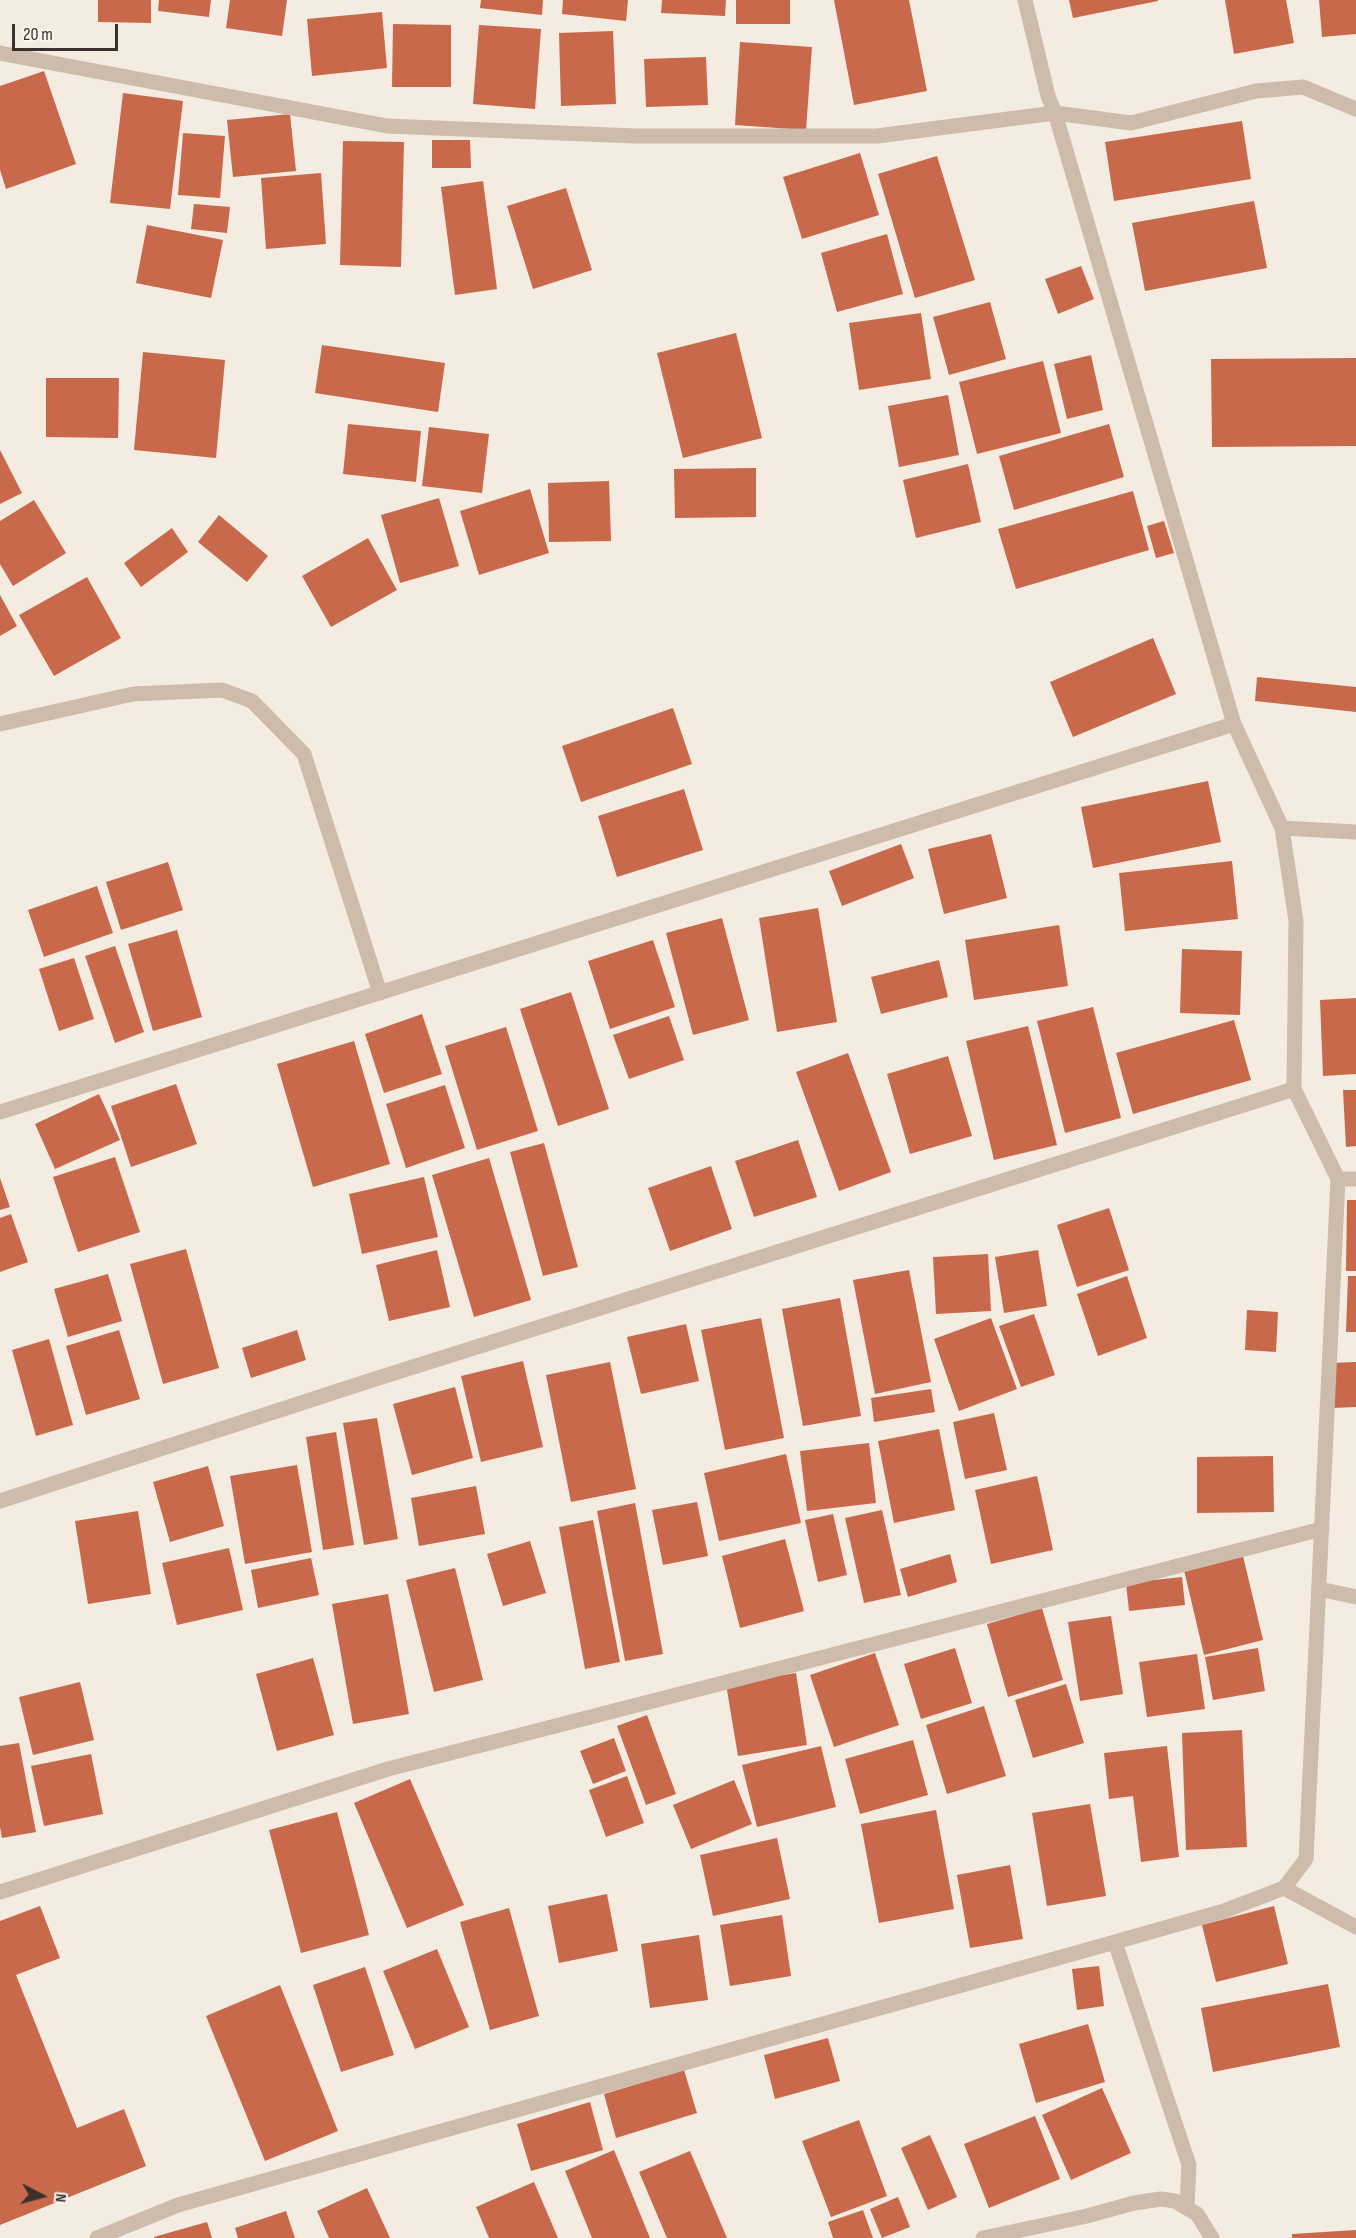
<!DOCTYPE html>
<html>
<head>
<meta charset="utf-8">
<style>
  body { margin:0 }
  #map { position:relative; width:1356px; height:2238px; overflow:hidden; background:#f4ebe1; font-family:"Sofia Sans Condensed",sans-serif }
  canvas { display:block }
  .north { position:absolute; left:12px; top:2166px; width:60px; height:60px; -webkit-text-stroke:4px #fbf5ee; paint-order:stroke; rotate:96deg; font-size:16px; font-weight:700; line-height:24px; text-align:center; color:#3b302b }
  .north::after { content:''; display:block; margin:auto; width:21px; height:27px; background:#3b302b; clip-path:polygon(50% 0,100% 100%,50% 72%,0 100%) }
  .scale { position:absolute; left:12px; top:24px; width:106px; height:27px; box-sizing:border-box; border:3px solid #3b302b; border-top:0; padding-left:8px; font-size:18px; line-height:21px; white-space:nowrap; color:#3b302b; -webkit-text-stroke:4px #fbf5ee; paint-order:stroke }
</style>
</head>
<body>
<div id="map">
<canvas width="1356" height="2238"></canvas>
<div class="north">N</div>
<div class="scale">20 m</div>
</div>
<script>
const ctx = document.querySelector('canvas').getContext('2d');
ctx.lineJoin = 'round';
function fillPath(path, color) {
  ctx.fillStyle = color;
  ctx.fill(path, 'evenodd');
}
function poly(rows) {
  const path = new Path2D();
  for (const r of rows) {
    path.moveTo(r[0], r[1]);
    for (let i = 2; i < r.length; i += 2) path.lineTo(r[i], r[i + 1]);
  }
  return path;
}
function strokePath(path, color, width, dash) {
  ctx.strokeStyle = color;
  ctx.lineWidth = width;
  ctx.lineCap = dash ? 'butt' : 'round';
  ctx.setLineDash(dash || []);
  ctx.stroke(path);
}
const building = poly([
  [98,0,151,0,151,23,98,22],
  [159,0,211,0,209,17,158,11],
  [230,0,287,0,282,36,226,28],
  [481,0,543,0,542,15,480,8],
  [563,0,628,0,626,21,562,14],
  [662,0,726,0,725,16,661,13],
  [736,0,790,0,790,24,736,24],
  [834,0,909,0,927,91,854,105],
  [1069,0,1158,0,1158,1,1073,18],
  [1225,0,1286,0,1294,43,1234,54],
  [1319,0,1356,0,1356,34,1322,37],
  [382,12,387,68,312,76,307,19],
  [393,24,451,25,451,87,392,87],
  [479,25,541,29,535,109,473,104],
  [613,31,616,104,561,106,559,33],
  [740,42,812,47,806,130,735,125],
  [706,57,708,105,646,107,644,59],
  [44,71,76,164,6,189,0,170,0,86],
  [123,93,183,101,170,209,110,203],
  [290,114,296,171,233,177,227,120],
  [1242,121,1251,179,1114,201,1105,142],
  [183,133,225,136,220,198,178,195],
  [432,140,470,140,471,168,432,168],
  [343,141,404,142,401,267,340,265],
  [860,153,879,215,802,239,783,177],
  [937,156,975,280,915,298,878,174],
  [321,173,326,244,266,249,261,178],
  [483,181,497,289,455,295,441,187],
  [566,188,592,270,533,289,507,206],
  [1254,201,1267,268,1145,291,1132,223],
  [194,204,230,207,227,233,191,229],
  [147,225,223,240,211,298,136,283],
  [887,234,903,294,837,312,821,253],
  [1081,266,1094,299,1058,314,1045,279],
  [990,302,1006,359,949,375,933,317],
  [921,313,931,379,859,390,849,323],
  [736,333,762,438,683,458,657,353],
  [322,345,445,363,438,412,315,393],
  [143,352,225,360,216,458,134,450],
  [1091,355,1103,410,1067,419,1054,364],
  [1356,358,1356,446,1212,447,1211,359],
  [1043,361,1061,433,977,454,959,382],
  [46,378,119,378,118,438,46,437],
  [948,395,959,455,899,467,888,406],
  [348,424,421,431,416,482,343,474],
  [1109,424,1124,477,1014,510,999,456],
  [429,427,489,434,482,493,422,486],
  [0,450,22,493,0,504],
  [968,464,981,522,916,538,903,480],
  [756,468,756,517,675,518,674,469],
  [609,481,611,541,549,542,548,483],
  [530,489,549,553,479,575,460,511],
  [1133,491,1149,550,1016,589,998,529],
  [439,498,459,566,400,583,381,515],
  [34,500,66,553,13,586,0,564,0,521],
  [219,515,268,556,247,582,198,542],
  [1164,521,1174,553,1156,558,1147,526],
  [172,528,188,552,141,587,124,563],
  [368,538,397,590,331,627,302,576],
  [87,577,121,638,54,676,19,615],
  [0,595,17,626,0,636],
  [1153,638,1176,694,1073,737,1050,682],
  [1257,677,1356,687,1356,712,1255,701],
  [673,708,692,764,581,802,562,746],
  [1208,781,1221,842,1093,868,1081,807],
  [684,789,703,850,617,877,598,816],
  [991,834,1007,898,944,914,928,849],
  [901,844,914,878,842,906,829,871],
  [1232,861,1238,919,1125,931,1119,873],
  [168,862,183,910,121,930,106,882],
  [97,886,113,933,44,957,28,910],
  [818,908,837,1022,777,1032,759,918],
  [722,918,749,1020,693,1035,666,933],
  [1059,925,1068,986,974,1000,965,940],
  [177,930,202,1017,153,1031,128,944],
  [653,940,675,1007,610,1029,588,961],
  [115,946,144,1032,115,1043,85,956],
  [1182,949,1242,951,1240,1015,1180,1013],
  [74,958,94,1019,59,1031,39,969],
  [939,960,948,997,881,1014,871,977],
  [571,992,609,1109,558,1126,520,1009],
  [1356,998,1356,1074,1323,1076,1320,1000],
  [1093,1007,1121,1118,1065,1133,1037,1021],
  [422,1014,442,1074,384,1093,365,1034],
  [669,1016,684,1060,629,1079,613,1035],
  [1234,1020,1251,1080,1133,1114,1116,1053],
  [1028,1026,1057,1145,994,1160,966,1041],
  [506,1027,538,1131,477,1150,445,1046],
  [354,1041,390,1164,313,1187,277,1064],
  [848,1053,891,1172,839,1191,796,1072],
  [948,1056,972,1136,910,1154,887,1074],
  [176,1084,197,1144,131,1167,111,1106],
  [445,1085,465,1148,406,1168,386,1104],
  [1343,1090,1356,1090,1356,1146,1346,1147],
  [99,1094,120,1140,55,1169,35,1124],
  [798,1140,817,1197,754,1217,735,1161],
  [544,1143,578,1267,543,1276,510,1152],
  [115,1157,140,1232,78,1252,53,1177],
  [489,1158,531,1300,474,1317,432,1175],
  [711,1166,732,1229,670,1251,648,1188],
  [424,1177,438,1237,362,1254,349,1194],
  [0,1178,10,1207,0,1210],
  [1347,1200,1356,1200,1356,1271,1346,1271],
  [1109,1208,1129,1270,1077,1287,1057,1225],
  [11,1214,28,1262,0,1272,0,1218],
  [186,1249,219,1368,163,1384,130,1264],
  [437,1250,450,1307,389,1321,376,1265],
  [1038,1250,1047,1306,1004,1313,995,1257],
  [988,1254,991,1311,936,1314,933,1257],
  [909,1270,931,1382,875,1394,853,1280],
  [108,1274,122,1321,68,1337,54,1289],
  [1127,1276,1147,1338,1098,1356,1077,1294],
  [1348,1276,1356,1276,1356,1332,1346,1332],
  [840,1298,861,1416,803,1426,782,1309],
  [1247,1310,1278,1312,1276,1352,1245,1350],
  [1034,1314,1055,1375,1021,1387,999,1326],
  [761,1318,784,1438,725,1450,701,1330],
  [991,1318,1017,1389,959,1411,934,1339],
  [686,1324,699,1381,641,1394,627,1337],
  [119,1330,140,1399,86,1415,66,1346],
  [297,1330,306,1360,251,1378,242,1348],
  [49,1339,73,1425,36,1436,12,1350],
  [523,1361,543,1447,481,1462,461,1376],
  [610,1362,636,1489,571,1502,546,1375],
  [1356,1362,1356,1407,1333,1408,1331,1363],
  [455,1387,473,1458,412,1475,393,1404],
  [931,1389,935,1412,874,1422,871,1398],
  [994,1413,1007,1470,965,1479,953,1422],
  [377,1418,398,1539,364,1545,343,1423],
  [939,1429,955,1510,894,1523,878,1441],
  [336,1432,354,1545,323,1550,306,1437],
  [869,1443,876,1503,807,1511,800,1451],
  [786,1454,801,1523,719,1541,704,1473],
  [1273,1456,1274,1512,1197,1513,1197,1457],
  [297,1465,312,1552,245,1564,230,1476],
  [208,1466,224,1526,170,1542,153,1482],
  [1037,1476,1053,1550,991,1564,975,1490],
  [476,1486,485,1534,419,1546,411,1498],
  [697,1502,708,1556,663,1565,652,1510],
  [635,1503,663,1654,625,1661,597,1511],
  [882,1510,901,1595,864,1603,845,1518],
  [138,1511,151,1594,88,1604,75,1521],
  [833,1514,847,1575,818,1582,805,1520],
  [593,1520,620,1662,585,1669,559,1527],
  [785,1539,804,1611,740,1628,722,1556],
  [530,1541,546,1593,503,1606,487,1554],
  [229,1548,243,1610,177,1625,162,1563],
  [950,1554,957,1582,908,1597,900,1569],
  [1243,1556,1263,1640,1204,1655,1184,1570],
  [311,1558,319,1595,258,1608,251,1570],
  [455,1568,483,1680,434,1692,406,1580],
  [1182,1577,1185,1605,1129,1611,1126,1583],
  [388,1594,409,1714,353,1724,332,1604],
  [1042,1608,1063,1680,1008,1697,987,1624],
  [1111,1616,1123,1694,1080,1701,1068,1622],
  [955,1648,972,1703,921,1719,904,1664],
  [1258,1648,1265,1691,1213,1700,1205,1657],
  [875,1653,899,1725,834,1747,810,1675],
  [1197,1654,1205,1709,1147,1717,1139,1662],
  [313,1658,334,1735,277,1751,256,1674],
  [796,1673,807,1745,738,1756,726,1684],
  [80,1682,94,1740,33,1755,19,1697],
  [1066,1684,1084,1743,1033,1758,1015,1700],
  [984,1706,1006,1776,947,1794,926,1725],
  [647,1715,676,1794,646,1805,617,1726],
  [1242,1730,1247,1847,1186,1850,1182,1733],
  [614,1738,626,1771,593,1784,580,1751],
  [913,1740,928,1795,860,1814,845,1759],
  [19,1743,36,1832,2,1838,0,1827,0,1746],
  [821,1746,836,1807,757,1827,742,1765],
  [1167,1746,1179,1857,1141,1862,1133,1796,1109,1799,1104,1753],
  [91,1754,103,1814,44,1826,31,1766],
  [627,1776,644,1823,606,1837,589,1790],
  [410,1779,464,1905,407,1928,354,1803],
  [734,1780,752,1824,691,1849,673,1805],
  [1090,1804,1106,1896,1047,1906,1032,1813],
  [936,1810,954,1909,879,1923,861,1824],
  [337,1812,369,1935,301,1953,269,1830],
  [777,1838,790,1899,713,1916,700,1855],
  [1010,1865,1023,1939,970,1948,957,1875],
  [607,1894,618,1951,559,1963,548,1906],
  [40,1906,60,1958,16,1975,77,2128,124,2109,146,2166,0,2225,0,1921],
  [1274,1906,1288,1964,1216,1982,1202,1925],
  [509,1908,539,2016,490,2030,460,1922],
  [782,1915,791,1976,730,1986,720,1925],
  [699,1935,708,2000,650,2008,641,1944],
  [437,1949,469,2027,415,2049,383,1971],
  [1099,1966,1104,2006,1077,2010,1072,1969],
  [365,1967,394,2055,341,2072,313,1985],
  [1328,1984,1340,2047,1213,2072,1201,2008],
  [280,1985,338,2131,265,2161,206,2016],
  [1088,2024,1105,2082,1036,2103,1019,2044],
  [828,2038,840,2081,775,2099,764,2055],
  [684,2070,697,2113,616,2138,604,2094],
  [1102,2088,1131,2153,1071,2180,1042,2115],
  [590,2102,603,2150,531,2171,517,2124],
  [1035,2116,1060,2179,989,2208,964,2144],
  [859,2120,887,2196,831,2217,802,2141],
  [930,2135,957,2197,928,2210,901,2148],
  [614,2150,650,2238,592,2238,565,2171],
  [690,2151,727,2238,667,2238,639,2172],
  [534,2182,558,2238,489,2238,476,2207],
  [367,2188,390,2238,329,2238,317,2211],
  [898,2197,910,2227,882,2238,870,2209],
  [863,2210,873,2238,833,2238,828,2222],
  [286,2211,295,2238,238,2238,235,2228],
  [207,2222,212,2238,154,2238,154,2237],
  [1356,2230,1356,2238,1292,2238,1292,2234]
]);
const street = poly([
  [1025,0,1048,96,1055,113,1234,724,1282,828,1296,921,1294,1089,1338,1179,1356,1179],
  [0,53,387,126,635,136,877,136,1055,113,1131,123,1256,91,1303,87,1356,109],
  [0,724,133,694,222,690,252,701,304,754,380,993],
  [1282,828,1356,832],
  [0,1112,1234,724],
  [0,1501,372,1380,1294,1089],
  [1319,1589,1356,1597],
  [1284,1888,1356,1927],
  [0,1892,388,1769,1322,1529],
  [1115,1942,1189,2165,1187,2207],
  [97,2238,178,2205,1115,1942,1224,1911,1284,1888,1306,1859,1338,1179],
  [983,2238,1087,2216,1134,2203,1161,2199,1175,2201,1197,2214,1212,2238]
]);
fillPath(building, '#c8694b');
strokePath(street, '#cdbbac', 15);
</script>
</body>
</html>
